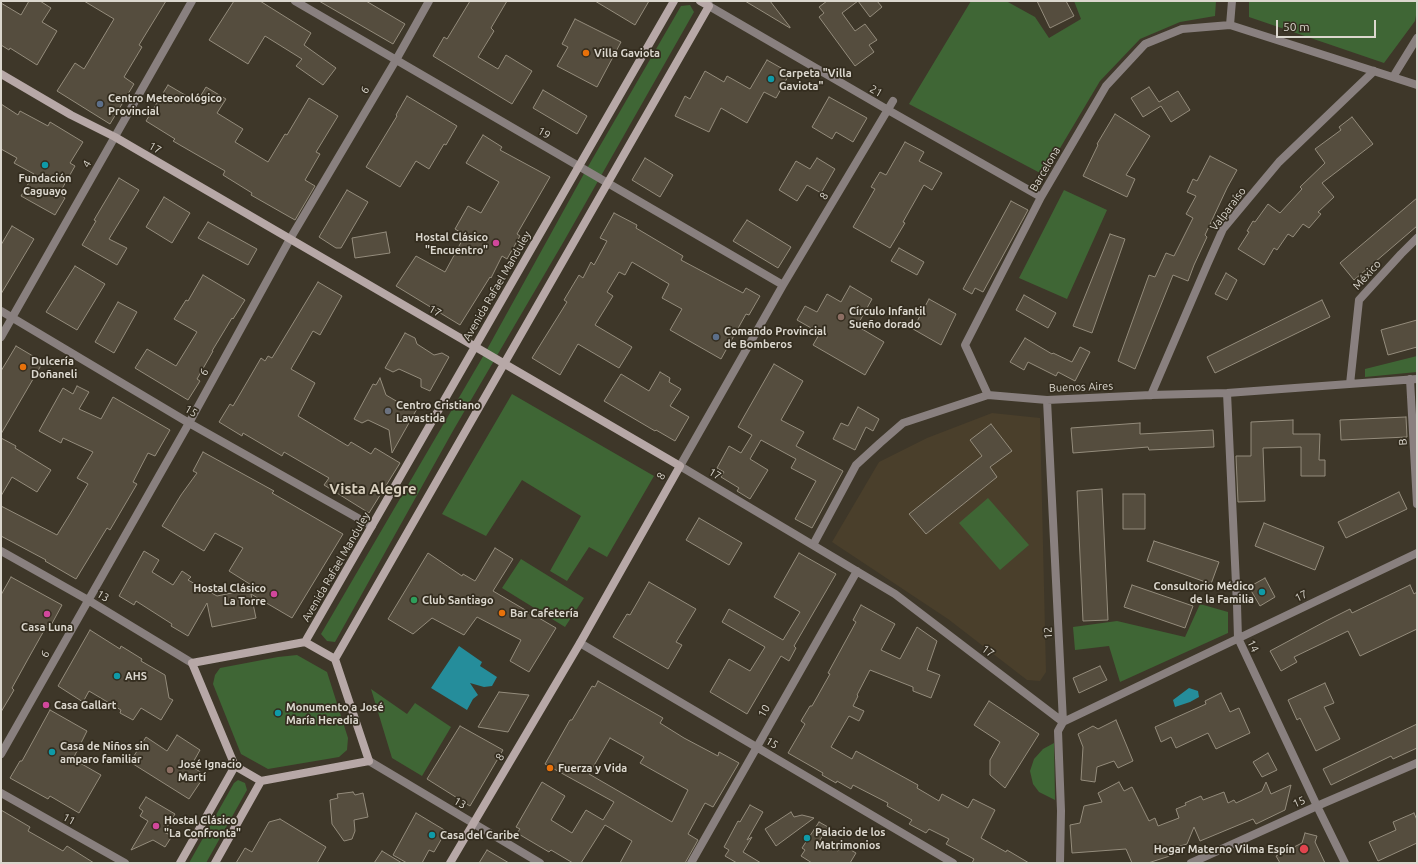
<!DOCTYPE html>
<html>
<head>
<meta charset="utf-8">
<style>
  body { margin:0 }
  #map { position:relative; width:1418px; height:864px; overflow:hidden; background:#3e3729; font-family:Ubuntu,sans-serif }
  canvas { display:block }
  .frame { position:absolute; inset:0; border:2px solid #dbd7ce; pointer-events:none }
  .scale { position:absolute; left:1276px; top:20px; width:100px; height:18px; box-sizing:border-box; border:2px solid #dbd7ce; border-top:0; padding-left:5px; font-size:12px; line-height:14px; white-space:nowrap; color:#dbd7ce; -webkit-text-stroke:3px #342d1f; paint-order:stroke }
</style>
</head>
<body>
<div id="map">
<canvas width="1418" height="864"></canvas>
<div class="frame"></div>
<div class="scale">50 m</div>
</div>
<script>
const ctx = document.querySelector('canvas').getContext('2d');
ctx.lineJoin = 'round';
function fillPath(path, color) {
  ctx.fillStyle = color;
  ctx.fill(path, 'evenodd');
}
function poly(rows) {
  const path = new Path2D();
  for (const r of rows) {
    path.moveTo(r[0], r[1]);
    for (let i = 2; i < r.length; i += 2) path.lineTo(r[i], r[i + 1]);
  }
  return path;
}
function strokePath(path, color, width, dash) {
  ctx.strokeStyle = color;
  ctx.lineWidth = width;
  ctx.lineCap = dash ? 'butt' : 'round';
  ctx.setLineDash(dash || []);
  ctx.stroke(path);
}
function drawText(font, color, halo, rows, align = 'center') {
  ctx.font = font + ' Ubuntu,sans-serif';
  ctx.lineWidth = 3.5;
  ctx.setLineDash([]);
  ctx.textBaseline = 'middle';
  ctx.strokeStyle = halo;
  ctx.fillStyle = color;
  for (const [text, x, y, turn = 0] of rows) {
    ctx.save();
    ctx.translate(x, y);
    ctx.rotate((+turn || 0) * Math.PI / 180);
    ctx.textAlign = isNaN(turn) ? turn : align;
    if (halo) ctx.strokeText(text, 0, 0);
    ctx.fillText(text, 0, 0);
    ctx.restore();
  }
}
const built = poly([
  [992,413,1040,418,1046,672,1040,681,1027,680,948,619,832,542,879,462,927,438]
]);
const green = poly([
  [971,1,1006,1,1035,17,1049,38,1081,19,1074,1,1216,1,1215,16,1180,22,1140,39,1100,81,1044,175,909,104],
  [1249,1,1417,1,1417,10,1415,21,1384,63,1249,17],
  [690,5,694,12,564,241,454,429,335,642,327,641,321,634,485,353,586,170,681,6],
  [1064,190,1107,210,1067,299,1019,278],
  [1417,356,1417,372,1365,377,1365,369],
  [512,394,654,476,607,557,589,547,567,581,550,571,581,516,522,480,486,536,442,514],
  [988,498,1029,545,1000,570,959,523],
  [521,559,584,598,565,627,502,588],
  [1200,604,1228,612,1228,633,1120,682,1109,646,1075,650,1073,627,1117,621,1185,637],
  [297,655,327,672,348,738,347,750,339,757,268,769,241,754,213,684,215,675,220,668,278,657],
  [371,689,407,714,415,703,451,727,422,776,392,758],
  [1054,743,1055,800,1039,792,1033,784,1030,771,1034,759,1043,749],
  [238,780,245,783,247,790,206,863,189,863,234,783]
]);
const water = poly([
  [459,646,482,662,480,666,497,677,492,686,484,687,470,683,478,695,473,699,467,710,431,688],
  [1189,688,1198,691,1199,697,1190,702,1175,707,1173,700]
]);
const building = poly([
  [29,1,40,1,51,8,42,22,57,31,37,65,10,48,9,50,1,45,1,3,21,15,29,1],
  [84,1,166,1,139,45,142,47,124,77,134,84,110,124,57,91,75,63,84,69,114,19,84,1],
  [234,1,260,1,311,33,304,45,336,68,323,85,296,66,302,59,265,36,248,64,209,40,234,1],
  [319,1,366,1,405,24,393,44,319,1],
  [470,1,507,1,491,28,494,31,478,57,498,69,506,55,532,71,512,104,433,56,444,37,447,39,470,1],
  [595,1,649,1,635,25,595,1],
  [745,1,770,1,790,27,790,28,745,1],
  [827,1,877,1,882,7,870,17,858,1,842,13,855,31,865,24,877,40,869,45,874,52,855,66,819,17,824,13,819,7,827,1],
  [1037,1,1066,1,1074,16,1050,28,1037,1],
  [575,19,621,42,597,87,557,66,568,47,562,44,575,19],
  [767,60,790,73,776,98,764,92,747,123,721,108,709,132,675,116,685,96,690,99,705,71,724,82,727,76,750,89,767,60],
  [168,85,197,102,206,87,226,99,217,113,243,129,235,142,268,162,285,134,287,135,309,98,338,116,316,152,320,154,305,180,315,186,295,220,251,195,252,193,223,175,225,171,173,141,175,139,146,121,168,85],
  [1149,87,1159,102,1178,91,1190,110,1171,122,1161,106,1143,117,1131,98,1149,87],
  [543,90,587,116,577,134,533,108,543,90],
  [407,96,457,126,446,145,444,144,429,169,416,161,400,187,366,167,397,116,396,115,407,96],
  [829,97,867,118,853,142,836,132,832,139,812,127,829,97],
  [1,104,18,115,20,111,48,126,50,122,83,142,70,163,75,166,59,194,65,198,55,215,21,196,34,174,14,163,17,158,1,149,1,104],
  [1115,114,1150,136,1126,175,1135,179,1127,197,1083,176,1098,145,1097,144,1115,114],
  [1352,117,1373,144,1322,183,1334,197,1318,212,1321,214,1309,228,1303,224,1293,237,1288,234,1277,250,1274,248,1264,265,1238,249,1249,232,1247,231,1253,221,1255,222,1268,204,1280,213,1302,189,1300,187,1325,163,1315,149,1341,130,1339,127,1352,117],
  [483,135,502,147,500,150,550,177,517,234,520,236,507,259,502,256,491,278,490,277,460,325,396,286,416,256,445,272,465,235,455,229,468,206,481,213,499,182,466,163,483,135],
  [905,142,924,152,919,161,942,173,932,190,924,185,903,222,905,223,890,248,853,227,875,189,871,187,880,172,886,175,905,142],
  [1210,156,1237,170,1227,188,1205,235,1207,237,1194,265,1188,281,1173,275,1135,369,1118,361,1149,275,1155,277,1166,253,1174,256,1193,218,1186,214,1196,196,1187,192,1193,179,1197,181,1210,156],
  [645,158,673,175,660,197,632,180,645,158],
  [817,158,835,169,821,193,807,185,797,201,779,190,796,161,810,169,817,158],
  [119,178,139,190,109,239,127,248,117,265,82,245,96,221,94,220,119,178],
  [347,190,368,202,341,248,336,248,319,237,347,190],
  [164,197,190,213,172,243,146,227,164,197],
  [1417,198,1417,226,1354,280,1340,263,1417,198],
  [1011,201,1028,210,983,292,975,288,972,294,963,289,1011,201],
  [614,213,637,225,636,228,683,256,681,260,743,293,746,288,760,296,749,315,746,314,721,359,670,330,682,309,662,298,669,284,632,262,625,275,619,272,607,292,613,296,595,325,632,347,619,368,578,344,560,375,532,358,567,302,564,300,579,275,583,278,591,262,594,265,607,241,600,238,614,213],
  [747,220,791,247,778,268,733,241,747,220],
  [208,222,257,249,248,265,198,238,208,222],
  [12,226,34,239,1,294,1,245,12,226],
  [386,232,390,253,355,258,352,238,386,232],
  [1110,234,1125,239,1092,333,1073,326,1110,234],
  [899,248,924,262,917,275,891,261,899,248],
  [75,266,105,284,77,330,46,312,75,266],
  [1226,273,1237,280,1227,300,1215,294,1226,273],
  [203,275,245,300,233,319,232,318,212,351,213,351,197,379,200,381,188,400,135,368,147,349,176,366,197,332,174,319,186,300,188,301,203,275],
  [318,282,342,296,320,335,313,331,291,369,315,383,298,416,348,446,351,442,371,454,375,448,400,463,369,513,324,485,329,478,284,452,282,456,243,433,242,436,219,422,230,404,233,406,261,358,265,361,268,356,272,358,318,282],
  [850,286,872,299,857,326,884,342,865,375,813,345,820,333,797,320,805,306,817,312,827,294,841,302,850,286],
  [1024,295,1056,313,1048,328,1016,310,1024,295],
  [929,299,956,314,941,345,913,329,929,299],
  [1322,300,1330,317,1215,373,1207,357,1322,300],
  [118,302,137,312,114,353,95,342,118,302],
  [1417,320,1417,347,1388,355,1381,330,1417,320],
  [405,333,415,338,417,344,434,355,442,353,449,357,430,391,421,387,421,379,399,369,393,372,385,368,405,333],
  [1025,338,1052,354,1053,353,1072,362,1080,347,1090,352,1075,381,1058,372,1056,376,1028,362,1024,370,1010,362,1025,338],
  [16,346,43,362,1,434,1,371,16,346],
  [774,364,803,381,781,420,804,432,796,446,843,471,812,528,795,519,816,481,791,468,796,459,761,440,750,459,768,470,750,499,737,491,739,488,721,477,724,472,717,468,729,446,741,453,752,435,738,427,774,364],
  [660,372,670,378,669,382,681,389,670,406,689,417,675,441,656,430,655,431,604,401,621,374,649,391,660,372],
  [380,378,386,395,403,405,411,403,418,407,392,453,389,430,368,420,362,423,354,419,373,384,376,385,380,378],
  [77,386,89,392,79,409,101,419,113,397,170,430,155,456,148,453,133,482,137,484,110,530,107,528,76,579,45,561,46,560,1,536,1,506,57,535,70,514,88,484,77,478,93,452,63,438,61,443,39,431,63,388,73,394,77,386],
  [858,407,879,419,873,431,866,427,855,450,833,439,841,423,848,426,858,407],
  [1406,417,1407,437,1341,440,1340,420,1406,417],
  [1293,420,1293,434,1320,434,1319,460,1325,460,1325,476,1301,476,1301,447,1263,448,1265,501,1238,502,1236,456,1251,456,1251,422,1293,420],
  [1140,423,1140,434,1213,430,1214,447,1149,450,1148,447,1073,453,1071,428,1140,423],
  [991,424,1012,451,990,467,997,477,926,534,909,514,982,456,970,440,991,424],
  [1,438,16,446,15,448,51,470,37,492,12,477,1,496,1,438],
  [203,452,274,491,272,493,343,534,292,618,251,594,256,618,212,627,207,603,188,636,171,626,172,624,136,601,134,605,119,596,144,551,159,560,152,572,173,585,182,571,191,577,188,580,217,596,256,588,229,571,243,548,215,533,204,551,162,526,181,495,197,473,193,471,203,452],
  [1102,489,1108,620,1083,621,1077,491,1102,489],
  [1399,492,1407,509,1346,538,1338,522,1399,492],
  [1123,494,1145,494,1145,529,1123,529,1123,494],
  [699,518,742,543,729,565,686,540,699,518],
  [1264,523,1324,547,1315,570,1255,546,1264,523],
  [1154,541,1219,562,1211,584,1147,561,1154,541],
  [495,548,513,559,493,591,556,628,529,672,510,661,521,640,477,617,464,635,432,618,413,634,388,619,428,553,462,576,463,574,475,581,495,548],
  [799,553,836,574,794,646,796,648,789,661,781,656,747,714,710,692,729,659,750,671,765,647,722,622,729,609,783,640,800,612,774,597,799,553],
  [11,577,62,605,49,629,46,627,28,659,12,688,14,690,1,712,1,595,11,577],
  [1265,578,1275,597,1260,606,1249,587,1265,578],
  [649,582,696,609,676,642,682,645,668,669,613,637,627,614,630,615,649,582],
  [1132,585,1193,606,1185,628,1124,607,1132,585],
  [1410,585,1414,594,1417,592,1417,629,1360,656,1348,631,1294,657,1297,662,1281,671,1270,651,1326,621,1350,609,1352,613,1410,585],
  [861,605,895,624,881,650,900,659,917,627,937,641,927,670,940,675,931,698,913,691,913,687,870,670,857,695,858,696,853,706,864,711,859,721,849,716,831,747,852,759,856,751,918,785,917,788,939,801,942,794,968,808,973,799,995,810,981,838,1006,852,1007,850,1029,863,972,863,974,859,946,844,949,839,929,829,926,833,909,824,912,820,887,806,888,803,853,785,851,789,837,781,836,783,822,775,823,773,788,753,805,724,801,721,810,706,812,706,830,674,828,673,856,622,853,620,861,605],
  [90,630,120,649,121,646,142,659,141,661,165,675,169,698,173,700,161,720,141,708,133,720,120,713,121,710,89,691,83,702,58,686,90,630],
  [1100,666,1107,680,1079,693,1073,678,1100,666],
  [598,681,663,718,660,723,684,738,718,756,719,752,739,763,713,807,705,803,688,834,698,840,685,863,620,863,632,841,605,825,581,863,573,863,551,850,549,852,517,833,520,829,516,827,542,782,565,796,551,820,572,833,586,810,603,820,614,802,545,764,570,720,572,720,592,686,595,687,598,681],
  [610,738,644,757,640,763,688,790,672,822,589,774,610,738],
  [1325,683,1334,703,1324,707,1340,739,1316,751,1300,718,1297,720,1288,700,1325,683],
  [499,692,529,695,508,732,478,727,499,692],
  [1221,693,1230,712,1239,708,1250,733,1216,749,1208,733,1176,748,1171,737,1161,742,1155,727,1206,704,1205,701,1221,693],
  [989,701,1039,734,1005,788,990,775,990,760,1000,742,974,725,989,701],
  [50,710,87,731,73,759,101,775,79,813,50,796,48,799,10,778,20,761,22,761,50,710],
  [1116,720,1133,761,1118,768,1114,761,1097,767,1095,782,1081,780,1083,747,1078,734,1093,726,1098,729,1116,720],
  [1417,724,1417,748,1393,759,1391,756,1331,785,1323,769,1417,724],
  [460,726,503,750,470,806,427,779,460,726],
  [177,735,200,750,191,766,205,775,189,799,130,762,146,737,167,751,177,735],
  [1268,753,1277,770,1262,777,1253,762,1268,753],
  [1119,782,1124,791,1132,787,1149,821,1155,818,1158,826,1179,818,1176,809,1186,805,1185,803,1201,796,1203,800,1224,792,1228,803,1234,800,1236,803,1262,791,1266,782,1271,794,1291,785,1285,810,1256,824,1253,819,1200,841,1194,827,1187,844,1177,847,1179,853,1148,863,1132,863,1126,849,1072,853,1070,825,1080,823,1084,806,1102,802,1098,793,1119,782],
  [353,792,355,795,363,793,368,817,354,820,355,831,352,839,344,841,332,824,330,800,338,798,337,794,353,792],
  [146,797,175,814,164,832,172,836,165,847,153,840,131,850,148,821,140,816,143,811,139,808,146,797],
  [750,805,763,812,747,840,752,837,743,852,761,863,737,863,725,856,729,850,724,847,738,821,740,822,750,805],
  [1,810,30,827,28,831,63,851,67,846,94,863,1,863,1,810],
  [791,812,794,817,802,815,814,818,776,846,765,829,791,812],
  [416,813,446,831,434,852,429,850,422,863,407,863,393,855,416,813],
  [1414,813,1417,820,1417,843,1378,861,1369,842,1396,830,1393,822,1414,813],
  [280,819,326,847,317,863,236,863,245,848,252,852,269,822,280,819],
  [819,822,828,827,820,840,838,851,842,845,856,853,850,863,812,863,801,856,805,850,802,848,819,822],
  [1305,833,1317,836,1315,842,1325,863,1280,863,1276,856,1302,843,1305,833],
  [487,850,509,863,479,863,487,850],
  [382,851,402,863,374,863,382,851]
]);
const street = poly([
  [295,1,783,285],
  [708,1,709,6,888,110,1041,197],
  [1230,25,1232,1],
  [1393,77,1417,38],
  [893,101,783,285,680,466,895,594,1063,722,1417,553],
  [1,311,189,423,372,526],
  [1,337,192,1],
  [1410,379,1417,504],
  [1350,384,1359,300,1401,254,1417,238],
  [1227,393,1237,605,1238,638,1317,806,1345,863],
  [988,395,965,345,1041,197,1106,86,1145,44,1182,29,1230,25,1417,85],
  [1151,395,1207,265,1223,229,1279,162,1374,71],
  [1047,400,1063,722,1058,731,1061,811,1060,863],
  [813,545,856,465,880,443,903,423,988,395,1047,400,1151,395,1227,393,1417,379],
  [1,551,88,600,192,663],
  [580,643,953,863],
  [1,754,189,423,290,239,396,60,429,1],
  [369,761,540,863],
  [1,793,125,863],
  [691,863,857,571],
  [1191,863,1317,806,1417,763]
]);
const secondary = poly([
  [1,74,71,115,115,137,680,466,580,643,450,863],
  [305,642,335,659],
  [235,766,192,663,305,642,674,1],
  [235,766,261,781],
  [261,781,369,761,335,659,709,6,700,1],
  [180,863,235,766],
  [215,863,261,781]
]);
const markers = [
  [586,53,4,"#e8710a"],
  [771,79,4,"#0f9aa8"],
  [100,104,4,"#5c6f8a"],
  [45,165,4,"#0f9aa8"],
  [496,243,4,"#d1479c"],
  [841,317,4,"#8d6e63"],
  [716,337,4,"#5c6f8a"],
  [23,367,4,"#e8710a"],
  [388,411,4,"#6b7280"],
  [1262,592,4,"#0f9aa8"],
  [274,594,4,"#d1479c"],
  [414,600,4,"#2e9e5b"],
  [502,613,4,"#e8710a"],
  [47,614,4,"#d1479c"],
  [117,676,4,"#0f9aa8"],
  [46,705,4,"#d1479c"],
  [278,713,4,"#0f9aa8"],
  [52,752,4,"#0f9aa8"],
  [550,768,4,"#e8710a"],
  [170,770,4,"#8d6e63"],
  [156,826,4,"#d1479c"],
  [432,835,4,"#0f9aa8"],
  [807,838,4,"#0f9aa8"],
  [1304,849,5,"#e0444e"]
];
const poiNames = [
  ["Villa Gaviota",594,53],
  ["Carpeta \"Villa",779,73],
  ["Gaviota\"",779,86],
  ["Centro Meteorológico",108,98],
  ["Provincial",108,111],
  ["Fundación",45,178,"center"],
  ["Caguayo",45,191,"center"],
  ["Hostal Clásico",488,237,"right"],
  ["\"Encuentro\"",488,250,"right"],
  ["Círculo Infantil",849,311],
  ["Sueño dorado",849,324],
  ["Comando Provincial",724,331],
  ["de Bomberos",724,344],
  ["Dulcería",31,361],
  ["Doñaneli",31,374],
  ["Centro Cristiano",396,405],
  ["Lavastida",396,418],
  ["Consultorio Médico",1254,586,"right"],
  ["de la Familia",1254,599,"right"],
  ["Hostal Clásico",266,588,"right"],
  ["La Torre",266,601,"right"],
  ["Club Santiago",422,600],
  ["Bar Cafetería",510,613],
  ["Casa Luna",47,627,"center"],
  ["AHS",125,676],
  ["Casa Gallart",54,705],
  ["Monumento a José",286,707],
  ["María Heredia",286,720],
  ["Casa de Niños sin",60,746],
  ["amparo familiar",60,759],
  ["José Ignacio",178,764],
  ["Martí",178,777],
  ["Fuerza y Vida",558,768],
  ["Hostal Clásico",164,820],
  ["\"La Confronta\"",164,833],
  ["Palacio de los",815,832],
  ["Matrimonios",815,845],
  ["Casa del Caribe",440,835],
  ["Hogar Materno Vilma Espín",1295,849,"right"]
];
const streetNames = [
  ["6",365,90,-60],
  ["21",876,91,30],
  ["19",544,133,30],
  ["17",155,148,30],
  ["4",87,164,-60],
  ["Barcelona",1045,169,-60],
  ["8",824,196,-59],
  ["Valparaíso",1228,209,-53],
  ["México",1367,275,-48],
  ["Avenida Rafael Manduley",497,286,-60],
  ["17",435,311,30],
  ["6",204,372,-61],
  ["Buenos Aires",1081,387,-2],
  ["15",191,411,30],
  ["B",1403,442,-93],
  ["17",715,474,31],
  ["8",661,476,-61],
  ["Avenida Rafael Manduley",336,567,-60],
  ["13",103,596,31],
  ["17",1301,596,-25],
  ["12",1048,633,-93],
  ["14",1253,646,65],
  ["17",988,651,37],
  ["6",45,654,-61],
  ["10",764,711,-60],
  ["15",772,743,31],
  ["8",500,757,-59],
  ["15",1299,802,-24],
  ["13",460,803,31],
  ["11",69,819,29]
];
const districtNames = [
  ["Vista Alegre",373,489]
];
fillPath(built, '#4a3f2b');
fillPath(green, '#3f6635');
fillPath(water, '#258d9b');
fillPath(building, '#554d3e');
strokePath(building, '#948c7c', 1);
strokePath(street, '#89807f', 8);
strokePath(secondary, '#b7a8a7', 8);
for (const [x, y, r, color] of markers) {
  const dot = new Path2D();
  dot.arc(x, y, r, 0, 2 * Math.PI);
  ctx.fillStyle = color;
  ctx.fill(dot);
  strokePath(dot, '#342d1f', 1.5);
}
drawText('bold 11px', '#dbd7ce', '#342d1f', poiNames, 'left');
drawText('11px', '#dbd7ce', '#342d1f', streetNames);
drawText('bold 15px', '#d8cfbe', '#342d1f', districtNames);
</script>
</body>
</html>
